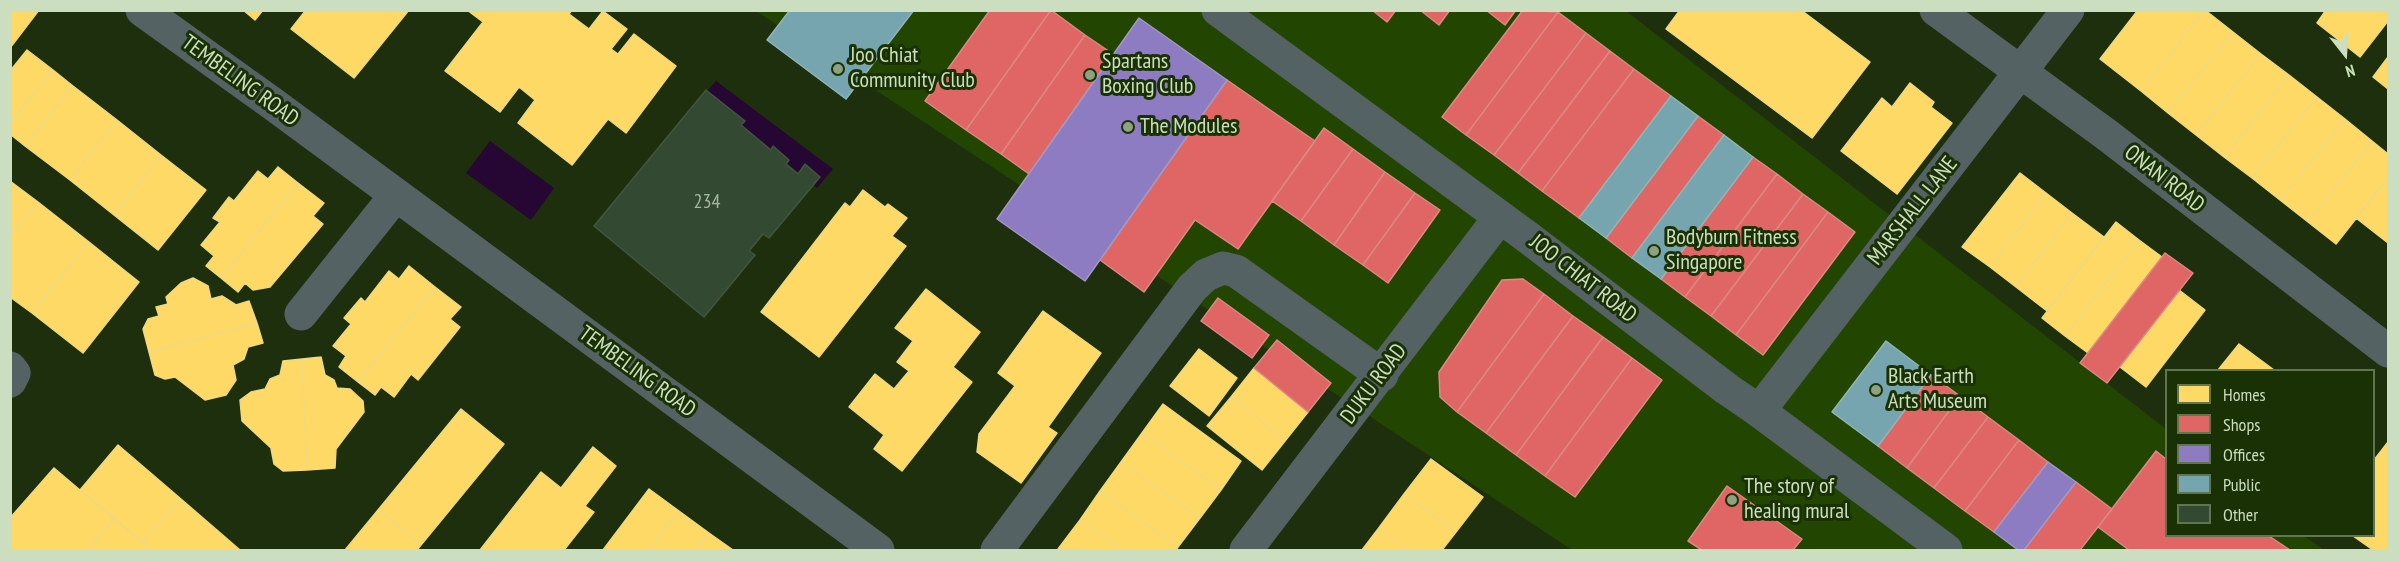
<!DOCTYPE html>
<html>
<head>
<meta charset="utf-8">
<style>
  body { margin:0 }
  #map { position:relative; width:2399px; height:561px; overflow:hidden; background:#1e2f0e; font-family:"PT Sans Narrow",sans-serif }
  canvas { display:block }
  .frame { position:absolute; inset:0; border:12px solid #cbdebf; pointer-events:none }
  .legend { position:absolute; left:2165px; top:369px; width:210px; height:168px; box-sizing:border-box; background:#193104; border:2px solid #60764f; margin:0; padding:8px 10px; list-style:none; font-size:18px; color:#cbdebf }
  .legend li { display:flex; align-items:center; gap:12px; height:30px }
  .legend b { width:30px; border:2px solid #60764f }
  .north { position:absolute; left:2315px; top:24px; width:60px; height:60px; -webkit-text-stroke:4px #193104; paint-order:stroke; rotate:163deg; font-size:16px; font-weight:700; line-height:24px; text-align:center; color:#cbdebf }
  .north::after { content:''; display:block; margin:auto; width:21px; height:27px; background:#cbdebf; clip-path:polygon(50% 0,100% 100%,50% 72%,0 100%) }
</style>
</head>
<body>
<div id="map">
<canvas width="2399" height="561"></canvas>
<div class="frame"></div>
<ul class="legend">
<li><b style="height:16px;background:#ffd966"></b>Homes</li>
<li><b style="height:16px;background:#e06666"></b>Shops</li>
<li><b style="height:16px;background:#8e7cc3"></b>Offices</li>
<li><b style="height:16px;background:#76a5af"></b>Public</li>
<li><b style="height:16px;background:#344932"></b>Other</li>
</ul>
<div class="north">N</div>
</div>
<script>
const ctx = document.querySelector('canvas').getContext('2d');
ctx.lineJoin = 'round';
function fillPath(path, color) {
  ctx.fillStyle = color;
  ctx.fill(path, 'evenodd');
}
function poly(rows) {
  const path = new Path2D();
  for (const r of rows) {
    path.moveTo(r[0], r[1]);
    for (let i = 2; i < r.length; i += 2) path.lineTo(r[i], r[i + 1]);
  }
  return path;
}
function strokePath(path, color, width, dash) {
  ctx.strokeStyle = color;
  ctx.lineWidth = width;
  ctx.lineCap = dash ? 'butt' : 'round';
  ctx.setLineDash(dash || []);
  ctx.stroke(path);
}
function drawText(font, color, halo, rows, align = 'center') {
  ctx.font = font + ' "PT Sans Narrow",sans-serif';
  ctx.lineWidth = 6;
  ctx.setLineDash([]);
  ctx.textBaseline = 'middle';
  ctx.strokeStyle = halo;
  ctx.fillStyle = color;
  for (const [text, x, y, turn = 0] of rows) {
    ctx.save();
    ctx.translate(x, y);
    ctx.rotate((+turn || 0) * Math.PI / 180);
    ctx.textAlign = isNaN(turn) ? turn : align;
    if (halo) ctx.strokeText(text, 0, 0);
    ctx.fillText(text, 0, 0);
    ctx.restore();
  }
}
const built = poly([
  [756,11,1626,11,2166,429,2166,536,2304,536,2324,550,1572,550]
]);
const water = poly([
  [716,81,833,169,817,188,704,95],
  [490,141,554,188,531,220,466,173]
]);
const homes = poly([
  [10,10,39,10,10,48,10,10],
  [243,10,263,10,255,20,243,10],
  [306,10,409,10,354,78,291,29,306,10],
  [467,10,572,10,569,14,589,29,603,11,627,29,611,49,618,54,634,34,676,66,626,133,608,119,572,165,518,123,535,100,519,87,500,112,445,71,483,22,467,10],
  [1680,10,1801,10,1870,62,1812,138,1666,29,1680,10],
  [2138,10,2205,10,2141,91,2100,59,2138,10],
  [2205,10,2233,32,2168,113,2141,91,2205,10],
  [2326,10,2388,10,2388,21,2360,57,2317,23,2326,10],
  [2233,32,2261,54,2196,135,2168,113,2233,32],
  [27,50,53,70,10,123,10,71,27,50],
  [2261,54,2289,75,2224,157,2196,135,2261,54],
  [2388,57,2388,89,2373,77,2388,57],
  [53,70,73,86,25,146,10,134,10,123,53,70],
  [2289,75,2317,97,2252,178,2224,157,2289,75],
  [1910,83,1934,102,1931,107,1952,123,1897,194,1841,151,1882,98,1892,107,1910,83],
  [73,86,117,120,70,180,25,146,73,86],
  [2317,97,2345,119,2280,200,2252,178,2317,97],
  [2345,119,2372,141,2308,222,2280,200,2345,119],
  [117,120,161,155,114,215,70,180,117,120],
  [2372,141,2388,154,2388,178,2336,244,2308,222,2372,141],
  [161,155,206,190,158,250,114,215,161,155],
  [278,167,298,183,221,278,206,266,214,256,201,245,220,222,213,218,229,197,234,201,258,171,268,179,278,167],
  [2020,173,2046,193,1990,267,1962,247,2020,173],
  [2388,178,2388,243,2356,218,2388,178],
  [10,181,38,202,10,237,10,181],
  [298,183,324,203,313,216,323,224,270,287,253,290,245,283,238,292,221,278,298,183],
  [863,190,885,207,888,204,907,218,892,236,906,246,819,357,761,312,845,203,850,207,863,190],
  [2046,193,2072,213,2016,287,1990,267,2046,193],
  [38,202,89,242,32,313,10,297,10,237,38,202],
  [2072,213,2104,237,2047,311,2016,287,2072,213],
  [2116,222,2139,240,2065,336,2042,318,2116,222],
  [2139,240,2162,257,2088,353,2065,336,2139,240],
  [89,242,139,282,83,353,32,313,89,242],
  [409,266,435,287,358,382,339,367,346,356,333,346,351,324,344,318,361,298,365,302,389,271,399,279,409,266],
  [193,278,208,286,211,299,222,296,236,305,249,301,257,323,149,352,143,329,148,319,159,316,156,307,168,304,166,297,181,283,193,278],
  [435,287,461,307,450,319,460,327,418,380,411,374,394,397,381,387,375,395,358,382,435,287],
  [926,289,980,332,953,367,972,382,902,471,874,449,884,435,849,407,875,374,894,389,909,371,897,362,913,341,895,328,926,289],
  [2179,290,2205,310,2146,387,2120,367,2179,290],
  [1043,311,1101,353,1048,427,1057,433,1021,483,977,452,979,434,1015,386,998,373,1043,311],
  [257,323,263,343,248,347,244,359,233,365,236,380,226,395,205,400,175,377,165,379,155,375,149,352,257,323],
  [2239,344,2274,370,2218,370,2239,344],
  [1199,349,1237,378,1209,416,1170,386,1199,349],
  [321,357,325,375,334,380,337,388,350,389,363,401,364,412,336,449,335,468,307,470,302,359,321,357],
  [302,359,307,470,283,471,274,464,271,448,242,421,240,400,251,392,265,389,270,379,280,375,283,361,302,359],
  [1254,368,1308,412,1285,441,1231,397,1254,368],
  [1231,397,1285,441,1262,470,1207,426,1231,397],
  [1163,404,1241,461,1221,490,1142,433,1163,404],
  [461,409,504,444,421,545,378,510,461,409],
  [1142,433,1221,490,1200,518,1121,462,1142,433],
  [2388,442,2388,550,2373,550,2353,536,2374,536,2374,460,2388,442],
  [118,445,181,499,143,543,80,490,118,445],
  [593,447,616,466,585,506,594,512,564,550,480,550,541,472,561,488,593,447],
  [1431,459,1483,497,1456,532,1404,494,1431,459],
  [1121,462,1200,518,1178,547,1100,491,1121,462],
  [54,468,114,519,88,550,10,550,10,518,54,468],
  [649,489,679,511,649,550,603,550,649,489],
  [1100,491,1178,547,1176,550,1123,550,1080,520,1100,491],
  [1404,494,1456,532,1442,550,1407,550,1378,529,1404,494],
  [181,499,240,550,151,550,143,543,181,499],
  [378,510,421,545,417,550,345,550,378,510],
  [679,511,709,533,696,550,649,550,679,511],
  [114,519,143,543,151,550,88,550,114,519],
  [1080,520,1123,550,1058,549,1080,520],
  [1378,529,1407,550,1362,550,1378,529],
  [709,533,733,550,696,550,709,533]
]);
const shops = poly([
  [990,10,1051,10,966,130,925,101,990,10],
  [1051,10,1085,35,1001,154,966,130,1051,10],
  [1372,10,1396,10,1387,22,1372,10],
  [1420,10,1450,10,1439,25,1420,10],
  [1486,10,1516,10,1505,25,1486,10],
  [1523,10,1558,12,1466,135,1442,117,1523,10],
  [1558,12,1586,33,1494,155,1466,135,1558,12],
  [1586,33,1610,51,1518,173,1494,155,1586,33],
  [1085,35,1113,54,1029,174,1001,154,1085,35],
  [1610,51,1634,69,1542,191,1518,173,1610,51],
  [1634,69,1671,96,1579,218,1542,191,1634,69],
  [1227,80,1315,141,1238,249,1195,220,1144,292,1100,260,1227,80],
  [1698,116,1724,135,1632,258,1606,238,1698,116],
  [1324,128,1353,149,1301,221,1272,201,1324,128],
  [1353,149,1385,172,1334,245,1301,221,1353,149],
  [1753,157,1777,174,1685,297,1661,279,1753,157],
  [1385,172,1415,193,1363,265,1334,245,1385,172],
  [1777,174,1803,194,1711,316,1685,297,1777,174],
  [1415,193,1440,210,1388,283,1363,265,1415,193],
  [1803,194,1828,212,1736,335,1711,316,1803,194],
  [1828,212,1855,232,1763,355,1736,335,1828,212],
  [2165,253,2193,273,2107,383,2080,363,2165,253],
  [1523,279,1544,294,1457,412,1440,397,1439,372,1502,280,1523,279],
  [1544,294,1573,316,1486,433,1457,412,1544,294],
  [1218,298,1269,335,1252,358,1201,321,1218,298],
  [1573,316,1603,337,1516,455,1486,433,1573,316],
  [1603,337,1632,358,1545,476,1516,455,1603,337],
  [1277,340,1331,383,1308,412,1254,368,1277,340],
  [1632,358,1662,380,1575,497,1545,476,1632,358],
  [1931,375,1960,396,1907,468,1878,446,1931,375],
  [1960,396,1988,417,1934,488,1907,468,1960,396],
  [1988,417,2019,440,1965,511,1934,488,1988,417],
  [2019,440,2048,462,1994,532,1965,511,2019,440],
  [2156,451,2166,459,2166,536,2269,536,2290,550,2129,550,2098,527,2156,451],
  [2076,482,2112,509,2080,550,2024,550,2076,482],
  [1727,486,1802,539,1793,550,1702,550,1688,541,1727,486]
]);
const offices = poly([
  [1139,18,1227,80,1085,281,997,219,1139,18],
  [2048,462,2076,482,2024,550,2018,550,1994,532,2048,462]
]);
const public = poly([
  [790,10,914,10,846,99,767,40,790,10],
  [1671,96,1698,116,1606,238,1579,218,1671,96],
  [1724,135,1753,157,1661,279,1632,258,1724,135],
  [1886,341,1931,375,1878,446,1832,412,1886,341]
]);
const building = poly([
  [706,90,745,121,741,125,771,150,773,146,789,160,786,164,798,174,805,164,820,177,769,238,763,234,749,251,755,255,704,317,594,226,706,90]
]);
const minor = poly([
  [142,10,273,104,878,550],
  [1936,10,2107,135,2388,351],
  [301,314,396,195],
  [10,368,14,373,10,381],
  [1759,411,2068,10],
  [997,550,1192,288,1206,275,1223,268,1236,271,1382,375],
  [1246,550,1500,217]
]);
const tertiary = poly([
  [1218,10,1526,236,1727,389,1759,411,1946,550]
]);
const markers = [
  [838,69,6,"#8ea181"],
  [1090,75,6,"#8ea181"],
  [1128,127,6,"#8ea181"],
  [1654,251,6,"#8ea181"],
  [1876,390,6,"#8ea181"],
  [1732,500,6,"#8ea181"]
];
const numberNames = [
  ["234",707,202]
];
const poiNames = [
  ["Joo Chiat",850,56],
  ["Community Club",850,81],
  ["Spartans",1102,62],
  ["Boxing Club",1102,87],
  ["The Modules",1140,127],
  ["Bodyburn Fitness",1666,238],
  ["Singapore",1666,263],
  ["Black Earth",1888,377],
  ["Arts Museum",1888,402],
  ["The story of",1744,487],
  ["healing mural",1744,512]
];
const streetNames = [
  ["TEMBELING ROAD",240,81,36],
  ["ONAN ROAD",2164,179,38],
  ["MARSHALL LANE",1913,211,-52],
  ["JOO CHIAT ROAD",1583,279,38],
  ["TEMBELING ROAD",637,372,36],
  ["DUKU ROAD",1374,384,-53]
];
fillPath(built, '#234502');
fillPath(water, '#260632');
fillPath(homes, '#ffd966');
strokePath(homes, '#efda81', 1.5);
fillPath(shops, '#e06666');
strokePath(shops, '#da8a81', 1.5);
fillPath(offices, '#8e7cc3');
strokePath(offices, '#a099c2', 1.5);
fillPath(public, '#76a5af');
strokePath(public, '#90b6b4', 1.5);
fillPath(building, '#344932');
strokePath(building, '#41563e', 1.5);
strokePath(minor, '#546264', 33);
strokePath(tertiary, '#546264', 33);
for (const [x, y, r, color] of markers) {
  const dot = new Path2D();
  dot.arc(x, y, r, 0, 2 * Math.PI);
  ctx.fillStyle = color;
  ctx.fill(dot);
  strokePath(dot, '#193104', 2);
}
drawText('20px', '#a5b99c', null, numberNames);
drawText('22px', '#cbdebf', '#193104', poiNames, 'left');
drawText('22px', '#cbdebf', '#193104', streetNames);
</script>
</body>
</html>
